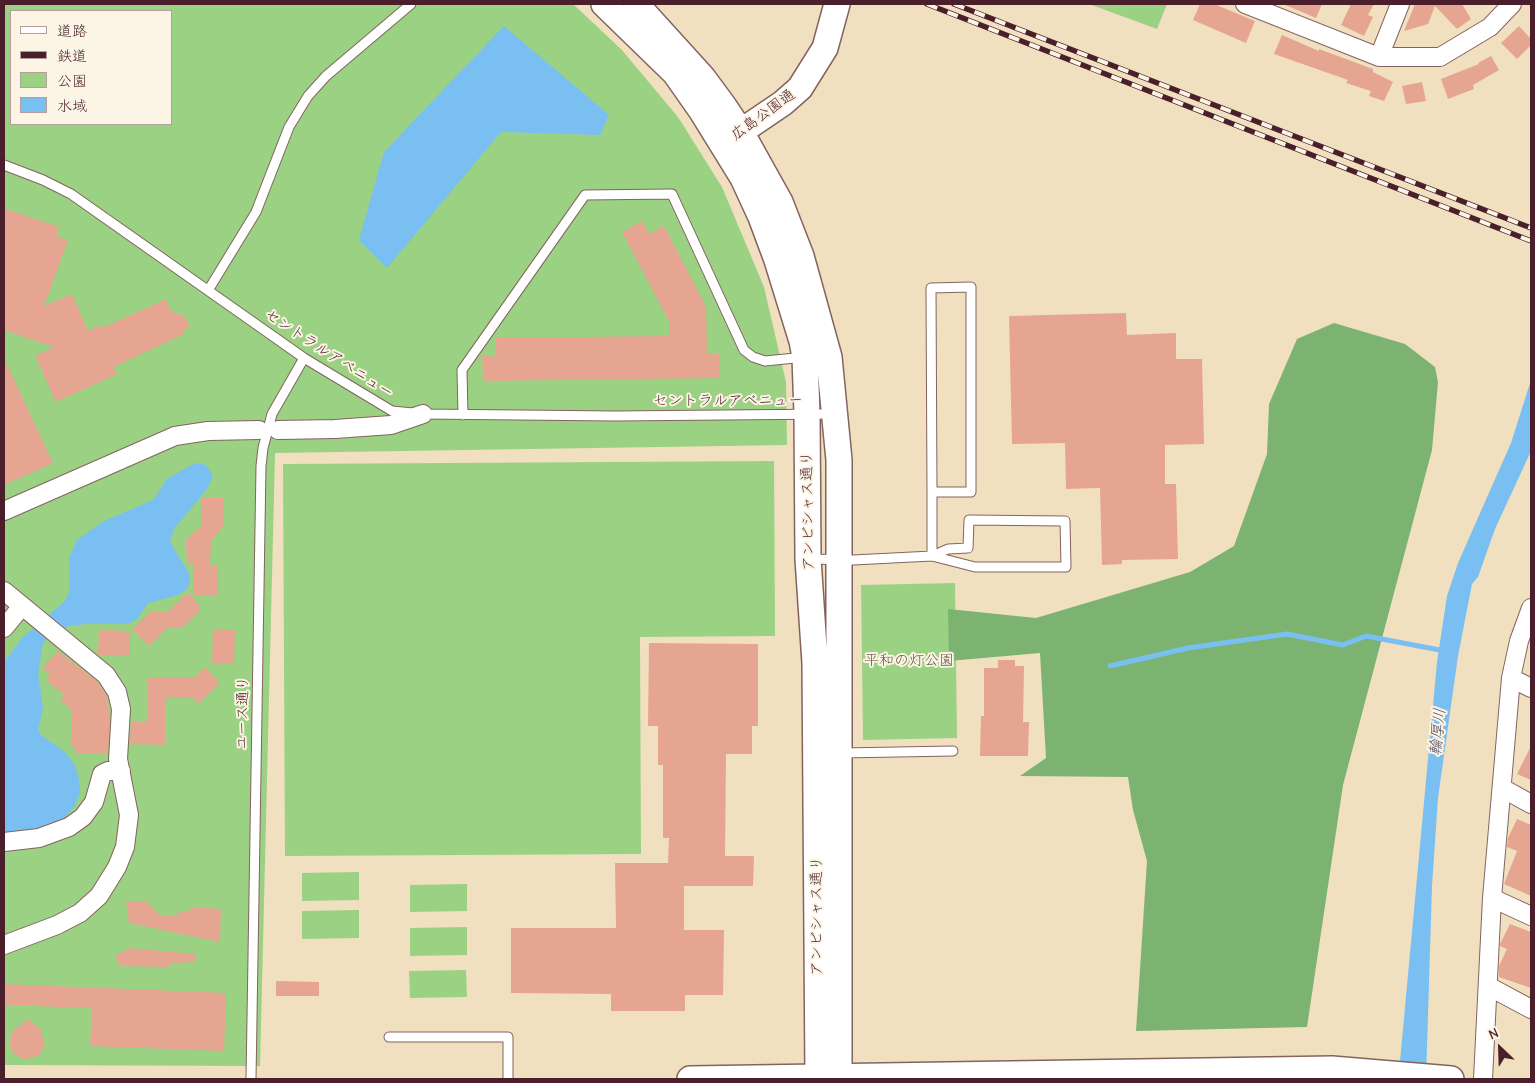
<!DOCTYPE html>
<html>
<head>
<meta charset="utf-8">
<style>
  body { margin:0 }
  #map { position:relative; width:1535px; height:1083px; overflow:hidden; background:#f0e0c0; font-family:"Comic Neue","Klee One",sans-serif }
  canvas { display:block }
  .frame { position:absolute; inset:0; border:5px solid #4a1f2b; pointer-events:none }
  .legend { position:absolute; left:10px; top:10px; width:162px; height:115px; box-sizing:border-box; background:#fcf5e5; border:1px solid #b59f9b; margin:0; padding:6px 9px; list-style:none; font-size:15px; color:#4a1f2b }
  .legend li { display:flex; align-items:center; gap:10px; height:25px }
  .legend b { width:25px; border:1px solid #b59f9b }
  .north { position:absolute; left:1475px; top:1023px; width:50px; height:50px; -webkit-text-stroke:4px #fcf5e5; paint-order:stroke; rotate:336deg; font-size:14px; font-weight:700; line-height:20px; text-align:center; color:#4a1f2b }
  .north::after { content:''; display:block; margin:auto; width:18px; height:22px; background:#4a1f2b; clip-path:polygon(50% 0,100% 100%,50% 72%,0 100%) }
</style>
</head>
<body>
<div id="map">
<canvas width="1535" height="1083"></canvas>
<div class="frame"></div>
<ul class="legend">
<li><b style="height:6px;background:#fff"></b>道路</li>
<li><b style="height:6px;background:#4a1f2b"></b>鉄道</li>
<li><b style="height:14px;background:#9bd183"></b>公園</li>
<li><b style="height:14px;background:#7abff1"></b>水域</li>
</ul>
<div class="north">N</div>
</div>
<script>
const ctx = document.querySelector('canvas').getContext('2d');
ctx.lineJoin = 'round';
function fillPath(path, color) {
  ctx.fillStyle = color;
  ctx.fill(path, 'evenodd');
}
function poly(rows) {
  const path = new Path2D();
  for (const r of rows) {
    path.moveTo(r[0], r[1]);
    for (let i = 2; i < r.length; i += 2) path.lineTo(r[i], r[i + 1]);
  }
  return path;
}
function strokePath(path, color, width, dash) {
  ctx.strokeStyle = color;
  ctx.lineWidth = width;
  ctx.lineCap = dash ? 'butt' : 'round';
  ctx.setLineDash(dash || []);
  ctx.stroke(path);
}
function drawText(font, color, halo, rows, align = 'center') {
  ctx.font = font + ' "Comic Neue","Klee One",sans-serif';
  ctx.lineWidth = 4;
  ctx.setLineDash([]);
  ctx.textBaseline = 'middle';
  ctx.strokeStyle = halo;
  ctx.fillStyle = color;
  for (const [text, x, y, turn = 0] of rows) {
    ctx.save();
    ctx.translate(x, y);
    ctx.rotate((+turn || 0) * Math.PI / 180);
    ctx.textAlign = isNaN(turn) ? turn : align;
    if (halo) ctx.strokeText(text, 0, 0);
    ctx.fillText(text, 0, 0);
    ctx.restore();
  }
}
const green = poly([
  [4,4,573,4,621,49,678,117,722,187,764,287,786,382,787,445,275,453,260,1066,4,1065],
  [11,11,171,11,171,124,11,124],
  [1089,4,1167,4,1157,29],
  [774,461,775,636,640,637,641,854,285,856,283,464],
  [955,583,957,738,863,740,861,585],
  [359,872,359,900,302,901,302,873],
  [467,884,467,911,410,912,410,885],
  [359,910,359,938,302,939,302,911],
  [467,927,467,955,410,956,410,928],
  [466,970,467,997,410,998,409,971]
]);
const forest = poly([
  [1334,323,1405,344,1435,367,1438,382,1432,450,1343,785,1307,1027,1136,1031,1147,861,1133,810,1128,777,1020,776,1046,758,1040,653,949,661,948,609,1036,618,1190,572,1234,546,1267,454,1269,404,1297,339]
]);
const water = poly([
  [504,26,609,115,600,135,501,132,387,268,359,240,384,152],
  [1531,380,1531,451,1495,529,1478,577,1472,584,1458,656,1438,798,1432,886,1426,1079,1399,1072,1437,662,1447,596,1458,563,1511,443],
  [195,463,206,465,213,476,207,489,174,529,170,542,190,575,190,582,187,589,178,595,148,603,138,618,129,624,86,624,69,626,58,631,43,643,38,673,43,709,38,730,41,735,65,752,74,764,78,773,80,792,75,806,61,821,39,830,4,836,4,662,22,638,64,602,69,592,69,558,77,540,104,521,153,500,167,479]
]);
const stream = poly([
  [1110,666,1188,648,1287,634,1343,645,1366,636,1445,651]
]);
const building = poly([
  [1200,4,1214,4,1255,21,1246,43,1193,20],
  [1283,4,1322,4,1316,18],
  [1351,4,1374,4,1368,15,1373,17,1364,36,1341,25],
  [1415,4,1462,4,1471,19,1457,29,1435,6,1428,24,1404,31],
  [1519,26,1531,39,1531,45,1517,59,1501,43],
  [1282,35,1319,51,1319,49,1373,69,1373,72,1393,82,1384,101,1369,96,1371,91,1346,83,1348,80,1274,54],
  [1491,56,1499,70,1473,85,1474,89,1448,99,1441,79,1479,64,1478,63],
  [1422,82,1426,101,1406,104,1402,86],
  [4,208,59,227,56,236,68,240,44,306,72,294,88,331,100,325,102,328,166,299,170,310,185,317,190,327,182,331,184,334,113,367,117,374,56,402,35,356,54,347,4,330],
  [642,221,649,234,664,226,706,307,707,354,720,354,720,378,483,381,482,356,496,356,496,338,669,336,669,321,622,232],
  [1126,313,1127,335,1176,333,1176,359,1202,359,1204,444,1165,445,1165,484,1176,484,1178,559,1122,560,1122,564,1102,565,1100,488,1066,489,1065,443,1012,444,1009,316],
  [4,358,53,463,4,485],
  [201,498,224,498,224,525,211,541,210,565,218,565,218,596,193,596,193,563,187,563,186,540,201,526],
  [188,593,200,606,200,611,182,628,167,628,149,646,132,629,151,611,167,612],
  [99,630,130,631,130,655,98,655],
  [213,630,235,630,234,664,212,664],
  [649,643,758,644,758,726,752,726,752,754,726,754,725,856,754,856,753,886,684,886,684,930,724,930,723,995,685,995,685,1011,611,1011,611,994,511,993,511,928,616,928,615,863,668,863,669,838,663,838,663,765,658,765,658,726,648,726],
  [58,651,98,682,107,696,110,721,108,753,75,753,75,748,71,748,72,710,60,700,64,695,46,680,50,676,43,667],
  [998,660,1015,660,1015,666,1024,666,1023,722,1029,722,1028,756,980,756,981,716,984,716,984,668,998,668],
  [205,667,220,683,198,704,193,698,166,698,165,745,130,744,131,722,146,722,148,719,148,677,195,677],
  [1531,746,1531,780,1517,774],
  [1517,819,1531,825,1531,896,1504,884,1517,851,1507,847,1508,838],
  [126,901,146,901,159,915,178,916,179,912,189,912,189,907,221,909,220,942,129,923],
  [1510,924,1531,932,1531,988,1499,977,1499,966,1507,949,1500,946,1500,944],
  [129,948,195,954,195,962,169,963,169,967,120,966,115,956],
  [276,981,319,982,319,996,276,996],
  [4,984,226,993,224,1051,90,1046,92,1008,4,1005],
  [28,1019,41,1030,45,1046,39,1055,25,1060,12,1052,9,1040,14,1030]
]);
const lane = poly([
  [4,165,43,180,71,194,304,358,392,411,423,414,615,416,833,414],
  [209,289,256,212,289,127,308,96,326,76,411,4],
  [463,415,462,370,585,195,672,194,744,350,753,357,765,361,805,357],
  [932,492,971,492,971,287,931,288,932,492,932,556],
  [810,559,853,560,932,556,975,567,1066,567,1065,521,969,520,968,548,948,549,932,556],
  [841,753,953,751],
  [389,1037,508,1037,508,1079],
  [251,1079,261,466,263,448,272,414,304,358]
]);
const street = poly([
  [1245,4,1379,57,1440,57,1490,27,1512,4],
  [1379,57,1400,4],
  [278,430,335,429,391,425,423,414],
  [4,511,175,436,208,431,259,430],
  [4,591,106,675,117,692,121,709,118,759,129,815,125,847,117,867,99,896,80,913,57,925,4,945],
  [4,628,22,606],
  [1511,678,1531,688],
  [1502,788,1531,804],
  [4,842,39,838,69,827,83,817,94,802,102,774,108,771,121,771],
  [1492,898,1531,916],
  [1488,986,1531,1009],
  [1483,1079,1492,898,1511,678,1519,641,1531,608]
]);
const secondary = poly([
  [604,4,675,73,701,110,743,178,761,217,777,260,802,341,805,357,807,414,808,559,815,663,818,1079],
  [636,4,703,78,723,105,741,132,780,202,801,256,829,357,839,460,839,1079],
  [727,141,783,103,800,88,825,48,837,4],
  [690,1079,1332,1069,1451,1079]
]);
const rail = poly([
  [927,4,1531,241],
  [954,4,1531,228]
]);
const streetNames = [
  ["広島公園通",763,115,-36],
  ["セントラルアベニュー",329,354,33],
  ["セントラルアベニュー",728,401],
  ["アンビシャス通り",808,511,-91],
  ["ユース通り",243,713,-89],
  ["アンビシャス通り",817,916,-90]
];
const parkNames = [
  ["平和の灯公園",909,661]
];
const waterNames = [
  ["輪厚川",1438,732,-84]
];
fillPath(green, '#9bd183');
fillPath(forest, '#7cb371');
fillPath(water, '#7abff1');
strokePath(stream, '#7abff1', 5);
fillPath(building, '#e6a590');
strokePath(lane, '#84635f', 11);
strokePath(street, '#84635f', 20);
strokePath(secondary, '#84635f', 28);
strokePath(lane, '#fff', 9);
strokePath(street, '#fff', 18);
strokePath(secondary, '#fff', 25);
strokePath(rail, '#4a1f2b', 5.5);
strokePath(rail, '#fcf5e5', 4, [11]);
drawText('15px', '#4a1f2b', '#fcf5e5', streetNames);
drawText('15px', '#625445', '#fcf5e5', parkNames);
drawText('italic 16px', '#584f66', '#fcf5e5', waterNames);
</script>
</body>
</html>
